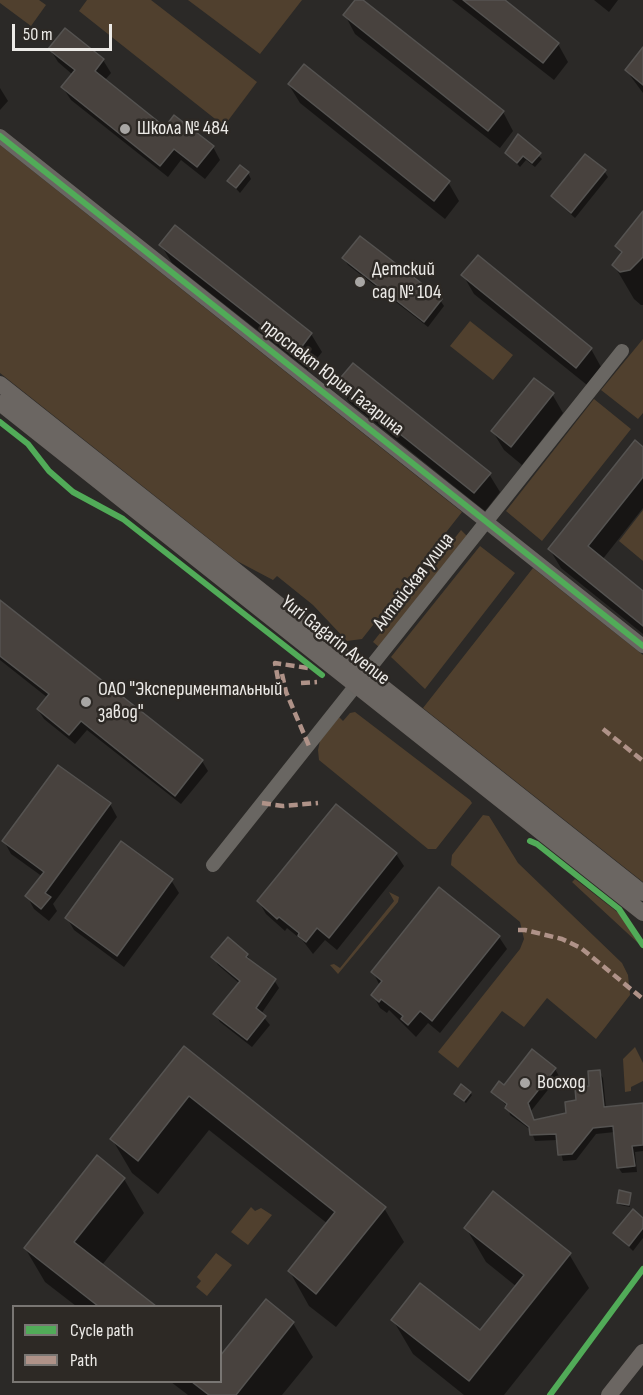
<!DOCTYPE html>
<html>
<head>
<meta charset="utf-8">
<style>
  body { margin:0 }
  #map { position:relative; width:643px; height:1395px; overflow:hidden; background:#2b2927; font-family:"Sofia Sans Condensed",sans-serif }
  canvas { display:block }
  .legend { position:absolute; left:12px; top:1305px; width:210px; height:78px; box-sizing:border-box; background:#2d2925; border:2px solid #797673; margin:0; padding:8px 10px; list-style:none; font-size:18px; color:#eceae7 }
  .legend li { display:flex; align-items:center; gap:12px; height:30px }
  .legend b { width:30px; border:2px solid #797673 }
  .scale { position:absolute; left:12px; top:24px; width:100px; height:27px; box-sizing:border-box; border:3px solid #eceae7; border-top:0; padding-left:8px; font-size:18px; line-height:21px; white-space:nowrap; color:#eceae7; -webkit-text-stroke:4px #2d2925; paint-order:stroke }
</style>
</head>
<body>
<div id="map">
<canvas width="643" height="1395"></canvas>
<ul class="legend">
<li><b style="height:8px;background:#51ab58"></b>Cycle path</li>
<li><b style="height:8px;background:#af9288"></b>Path</li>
</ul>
<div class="scale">50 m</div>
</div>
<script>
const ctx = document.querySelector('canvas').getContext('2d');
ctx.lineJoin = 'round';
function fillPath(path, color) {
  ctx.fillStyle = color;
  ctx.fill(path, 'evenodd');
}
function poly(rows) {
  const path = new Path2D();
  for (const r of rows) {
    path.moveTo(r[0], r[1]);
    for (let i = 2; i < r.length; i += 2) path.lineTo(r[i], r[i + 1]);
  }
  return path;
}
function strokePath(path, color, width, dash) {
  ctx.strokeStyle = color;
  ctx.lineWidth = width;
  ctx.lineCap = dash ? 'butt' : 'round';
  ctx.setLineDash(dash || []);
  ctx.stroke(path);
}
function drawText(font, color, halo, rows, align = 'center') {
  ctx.font = font + ' "Sofia Sans Condensed",sans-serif';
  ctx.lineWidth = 5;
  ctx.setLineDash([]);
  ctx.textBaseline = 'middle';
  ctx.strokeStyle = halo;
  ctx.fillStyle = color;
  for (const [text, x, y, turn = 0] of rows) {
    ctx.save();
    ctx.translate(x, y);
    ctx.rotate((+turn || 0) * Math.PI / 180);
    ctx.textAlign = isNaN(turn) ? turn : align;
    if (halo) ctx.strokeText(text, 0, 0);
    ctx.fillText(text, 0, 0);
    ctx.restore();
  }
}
const green = poly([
  [0,0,39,0,46,5,31,26,0,3],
  [87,0,151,0,257,82,224,126,79,11],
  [188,0,302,0,260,54],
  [0,145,462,512,362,639,347,641,313,605,277,576,273,580,237,561,0,373],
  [470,321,513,355,493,380,450,346],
  [643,339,643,413,638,419,601,390],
  [594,399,631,429,542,541,506,511],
  [643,510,643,561,619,541],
  [461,530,467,536,379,647,373,642],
  [480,546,515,573,425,689,391,657],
  [533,568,643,655,643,882,423,708],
  [355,712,470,800,472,803,436,849,428,849,319,760,318,750,320,741,339,717,343,721,350,713],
  [483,815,489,816,518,863,622,963,628,975,630,995,596,1039,547,998,524,1027,502,1011,458,1068,438,1052,520,949,524,939,520,922,451,865,452,855],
  [575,879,621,915,638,943,572,882],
  [389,892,399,897,398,902,338,974,330,965,334,964,340,968,394,901],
  [635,1047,643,1063,643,1081,631,1087,631,1091,625,1092,623,1059],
  [251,1207,255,1211,261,1208,272,1215,248,1245,231,1232],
  [216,1253,232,1265,207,1296,196,1287,201,1281,197,1277]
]);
const shadow = poly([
  [357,0,361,0,503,112,513,131,500,148,355,34,345,15],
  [452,0,503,0,558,44,568,62,554,80],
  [594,0,618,0,609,12],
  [65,30,103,60,111,73,105,80,165,129,213,147,220,160,205,179,181,160,168,177,71,100,63,88,73,75,58,62,50,49],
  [643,54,643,93,626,70],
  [289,85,448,182,459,201,445,219,300,103],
  [0,88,8,101,0,110],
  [518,136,542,159,535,167,526,160,520,167,507,153],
  [604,171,608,177,575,218,552,197],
  [248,173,251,179,240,193,229,181],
  [643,213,643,305,641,305,634,299,614,265,622,255,617,246],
  [161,245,311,334,322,352,308,370,172,263],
  [344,259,440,300,444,306,428,327,348,265],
  [463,275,591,349,601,367,587,385,474,294],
  [338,383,489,474,500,492,485,511,349,402],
  [552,394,563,413,522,465,504,450,493,432],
  [643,449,643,508,602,560,643,592,643,634,561,568,550,550],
  [0,602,202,761,208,771,181,804,87,730,75,744,44,719,38,710,48,698,0,660],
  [110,804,117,817,53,904,57,911,49,921,34,909,27,896,43,877,11,854,4,841],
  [396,854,404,866,337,950,325,940,313,954,303,941,287,928,285,931,266,914,259,902],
  [171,880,179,893,124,967,74,930,67,918],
  [499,937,507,949,440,1033,428,1023,416,1037,389,1010,387,1013,380,1008,373,995,380,986,373,972],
  [247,955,252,963,274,980,279,988,261,1014,270,1025,252,1047,220,1022,215,1014,239,983,218,965,213,957],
  [184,1048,384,1208,404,1242,336,1327,309,1306,290,1272,328,1224,209,1130,158,1194,132,1173,112,1139],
  [533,1052,555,1069,559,1076,531,1111,535,1121,568,1114,591,1088,599,1072,603,1078,606,1108,643,1106,643,1151,635,1152,637,1172,622,1173,618,1167,615,1132,596,1134,576,1160,563,1161,558,1140,535,1141,531,1130,510,1115,508,1107,493,1092,504,1088],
  [470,1093,472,1095,466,1103,456,1094],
  [124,1179,144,1213,102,1265,154,1306,76,1306,45,1282,25,1248],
  [630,1194,630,1207,620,1205,618,1203],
  [643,1220,643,1238,633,1251,615,1233],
  [466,1228,569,1254,589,1288,504,1395,464,1395,413,1354,393,1320,480,1333,517,1287,486,1262],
  [293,1323,313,1357,282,1395,188,1395,171,1382,220,1382]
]);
const building = poly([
  [355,0,363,0,504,111,488,131,343,15,355,0],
  [463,0,505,0,559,43,543,63,463,0],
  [65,28,104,59,95,71,165,127,174,115,214,146,197,167,174,149,160,166,61,87,75,70,48,49,65,28],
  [643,47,643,85,625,70,643,47],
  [304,64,450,181,434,201,288,84,304,64],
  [518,134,541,153,532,163,523,156,517,163,505,153,518,134],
  [585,154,606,170,571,213,551,196,585,154],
  [240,165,249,172,236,188,227,181,240,165],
  [643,211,643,257,630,270,620,272,612,265,622,252,615,246,643,211],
  [175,225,312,333,297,353,159,245,175,225],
  [360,236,442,299,424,322,342,258,360,236],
  [478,255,592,348,576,368,461,275,478,255],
  [353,363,491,473,474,493,336,383,353,363],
  [534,378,554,393,511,447,491,431,534,378],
  [635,440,643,447,643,477,588,546,643,591,643,626,548,549,635,440],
  [0,600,203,760,175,796,81,721,69,735,37,709,49,694,0,656,0,600],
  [58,765,111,803,45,893,51,897,41,909,25,896,44,872,2,841,58,765],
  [336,804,397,853,329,938,317,928,306,942,298,936,299,933,279,917,277,919,257,901,336,804],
  [121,841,173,879,117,956,65,918,121,841],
  [439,887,500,936,432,1021,420,1011,408,1025,401,1019,403,1016,381,999,379,1002,371,995,382,981,371,972,439,887],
  [228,937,248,954,246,957,276,979,256,1008,266,1016,247,1040,213,1014,240,981,211,957,228,937],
  [184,1046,386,1207,316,1294,288,1271,335,1212,189,1096,138,1161,110,1139,184,1046],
  [532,1049,556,1068,528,1103,534,1120,566,1113,565,1102,576,1100,575,1088,589,1086,588,1071,600,1070,604,1107,643,1103,643,1145,632,1146,635,1166,617,1168,613,1126,593,1128,572,1154,558,1155,556,1134,530,1135,529,1127,505,1108,507,1104,491,1092,499,1081,504,1085,532,1049],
  [461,1084,471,1092,464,1101,454,1094,461,1084],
  [97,1155,125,1178,74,1242,156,1306,98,1306,24,1248,97,1155],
  [619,1190,631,1193,629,1205,617,1203,619,1190],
  [493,1191,571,1253,469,1381,391,1320,420,1283,480,1330,524,1275,464,1228,493,1191],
  [633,1209,643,1218,643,1228,629,1246,613,1233,633,1209],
  [266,1299,294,1322,236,1395,209,1395,192,1382,220,1382,220,1356,266,1299]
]);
const minor = poly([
  [0,136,643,646],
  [213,865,622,351]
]);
const major = poly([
  [0,384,643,893],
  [0,403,643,913],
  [609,1395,643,1352]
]);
const quiet = poly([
  [282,674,286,692,309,746],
  [278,679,275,663,308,668],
  [301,683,317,682],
  [603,729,643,761],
  [262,803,283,806,318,803],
  [518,930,525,930,562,939,581,948,643,999]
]);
const cycleway = poly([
  [0,136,643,646],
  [0,422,28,444,49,471,73,492,123,519,322,675],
  [530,841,537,844,619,909,643,945],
  [550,1395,643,1269]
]);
const markers = [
  [125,129,6,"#a8a6a4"],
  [360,282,6,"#a8a6a4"],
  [86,702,6,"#a8a6a4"],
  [525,1083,6,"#a8a6a4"]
];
const poiNames = [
  ["Школа № 484",137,129],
  ["Детский",372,270],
  ["сад № 104",372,293],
  ["ОАО \"Экспериментальный",98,690],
  ["завод\"",98,713],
  ["Восход",537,1083]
];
const streetNames = [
  ["проспект Юрия Гагарина",332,378,38],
  ["Алтайская улица",414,582,-52],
  ["Yuri Gagarin Avenue",335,641,38]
];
fillPath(green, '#50402e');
fillPath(shadow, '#0007');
fillPath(building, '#48423e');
strokePath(building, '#555351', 1.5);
strokePath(minor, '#696662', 14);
strokePath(major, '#6b6662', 16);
strokePath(quiet, '#af9288', 4.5, [9, 4.5]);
strokePath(cycleway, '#51ab58', 6);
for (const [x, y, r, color] of markers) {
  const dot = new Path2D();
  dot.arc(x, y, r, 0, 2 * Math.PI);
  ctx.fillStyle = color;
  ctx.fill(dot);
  strokePath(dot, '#2d2925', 2);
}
drawText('20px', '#eceae7', '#2d2925', poiNames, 'left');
drawText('20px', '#eceae7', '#2d2925', streetNames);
</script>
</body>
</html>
